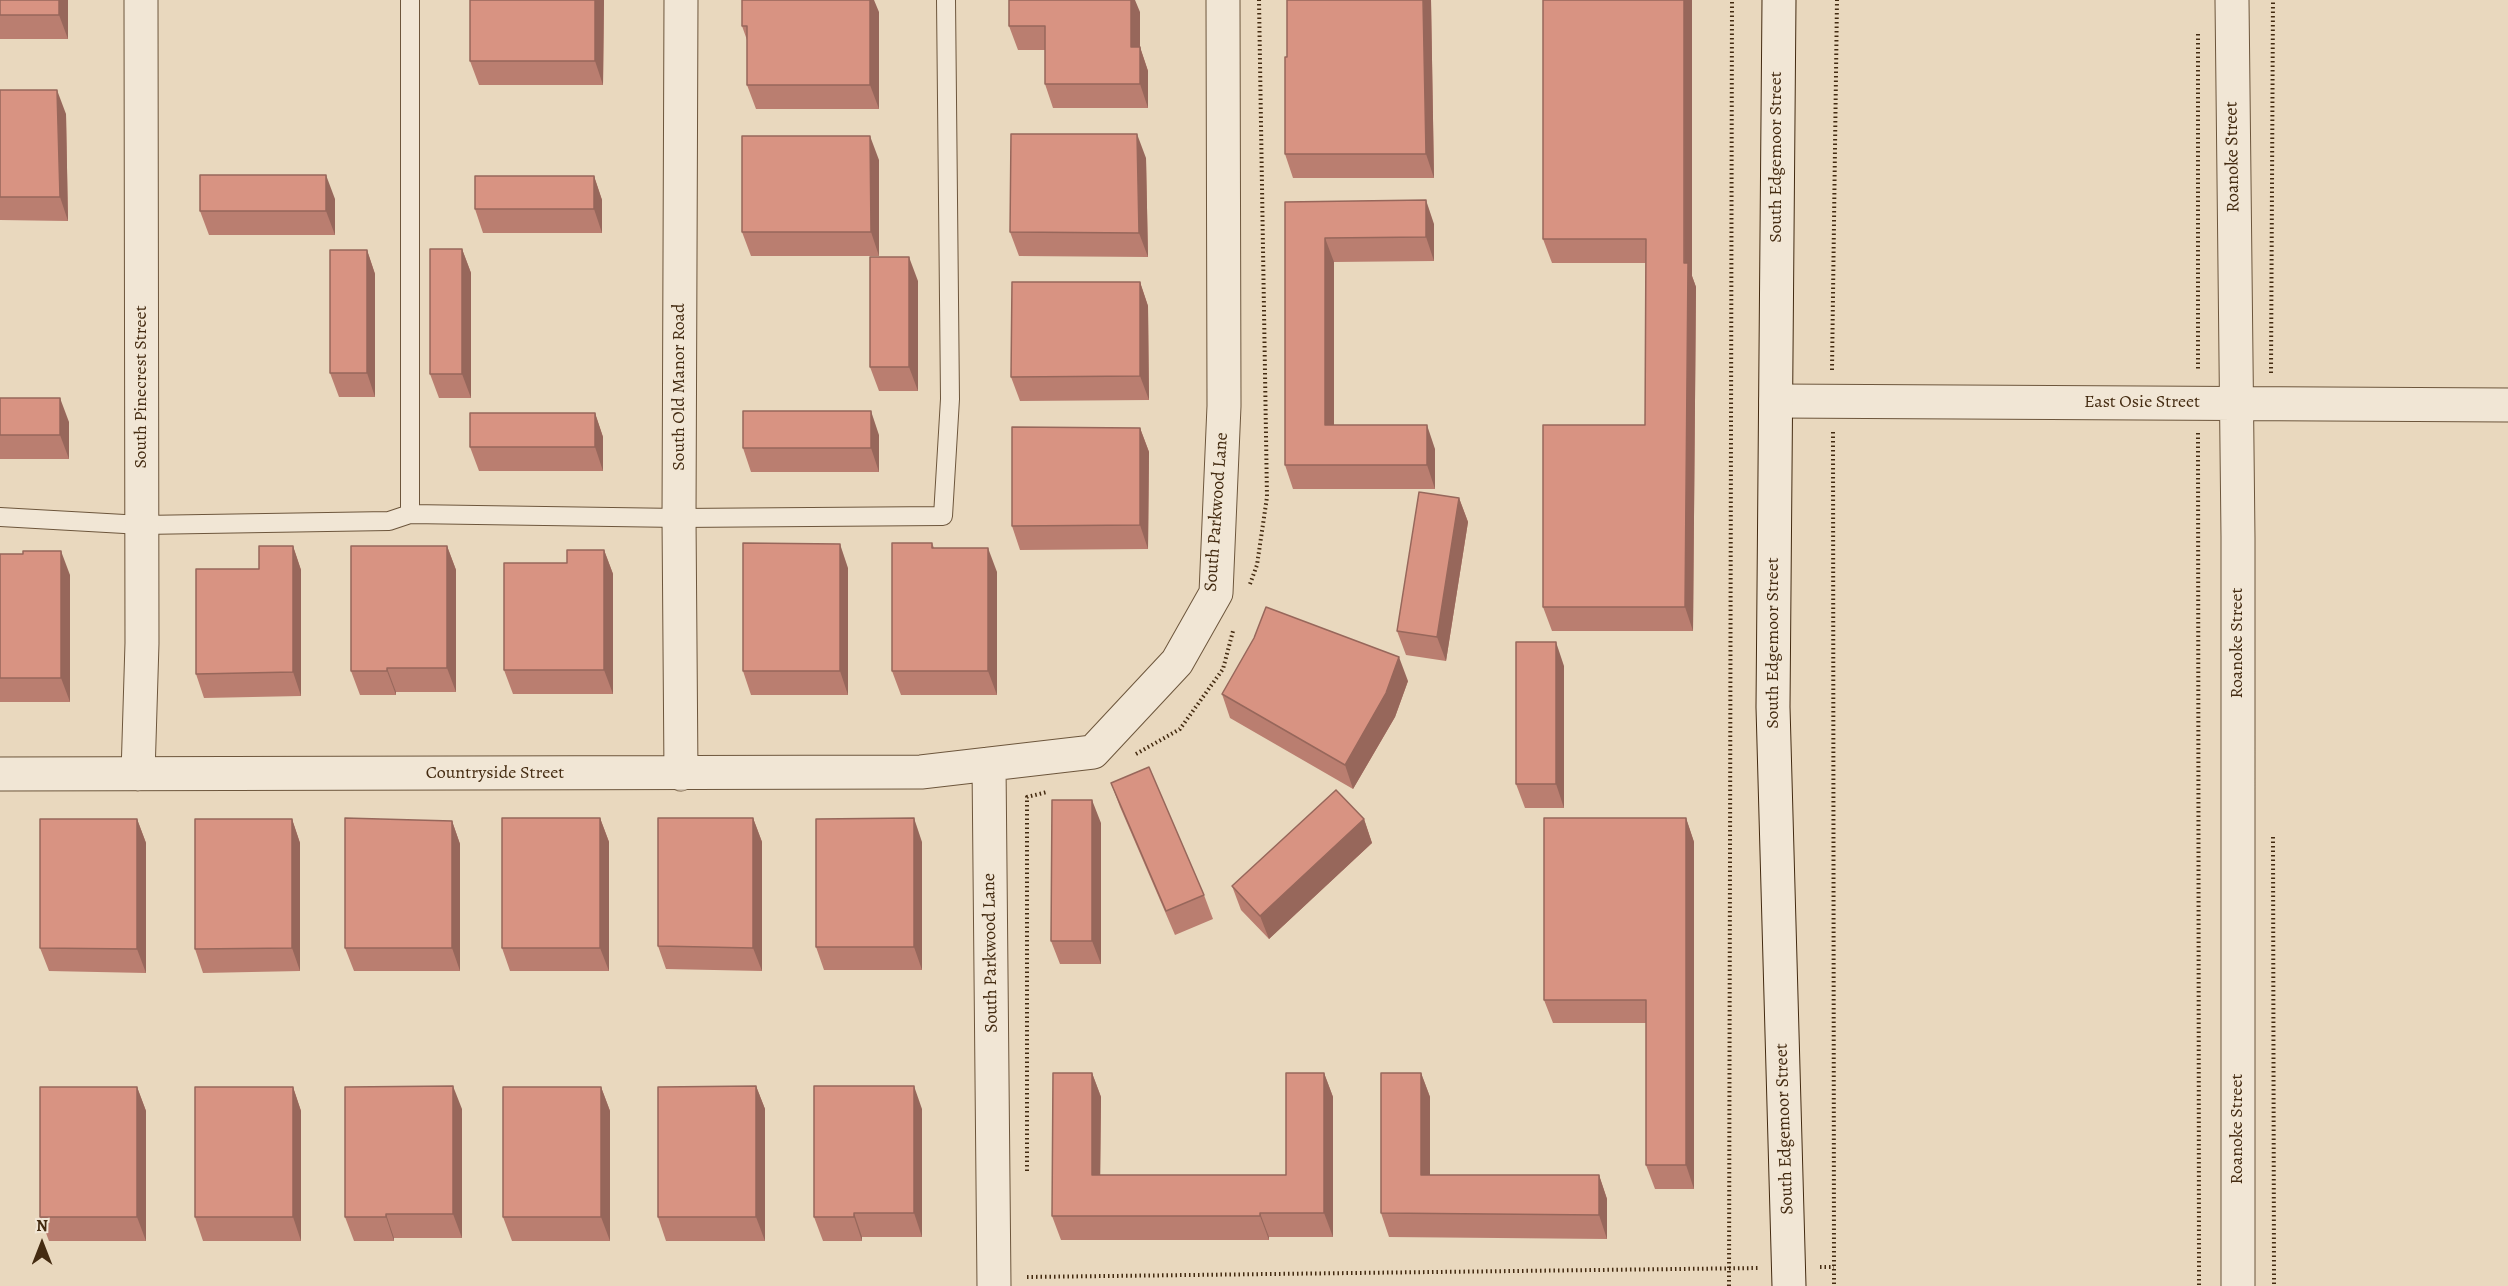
<!DOCTYPE html>
<html>
<head>
<meta charset="utf-8">
<style>
  body { margin:0 }
  #map { position:relative; width:2508px; height:1286px; overflow:hidden; background:#e9d8be; font-family:Alegreya,serif }
  canvas { display:block }
  .north { position:absolute; left:12px; top:1214px; width:60px; height:60px; -webkit-text-stroke:4px #f1e6d5; paint-order:stroke; rotate:0deg; font-size:16px; font-weight:700; line-height:24px; text-align:center; color:#442b11 }
  .north::after { content:''; display:block; margin:auto; width:21px; height:27px; background:#442b11; clip-path:polygon(50% 0,100% 100%,50% 72%,0 100%) }
</style>
</head>
<body>
<div id="map">
<canvas width="2508" height="1286"></canvas>
<div class="north">N</div>
</div>
<script>
const ctx = document.querySelector('canvas').getContext('2d');
ctx.lineJoin = 'round';
function poly(rows) {
  const path = new Path2D();
  for (const r of rows) {
    path.moveTo(r[0], r[1]);
    for (let i = 2; i < r.length; i += 2) path.lineTo(r[i], r[i + 1]);
  }
  return path;
}
function strokePath(path, color, width, dash) {
  ctx.strokeStyle = color;
  ctx.lineWidth = width;
  ctx.lineCap = dash ? 'butt' : 'round';
  ctx.setLineDash(dash || []);
  ctx.stroke(path);
}
function fillPath(path, color) {
  ctx.fillStyle = color;
  ctx.fill(path, 'evenodd');
}
function drawText(font, color, halo, rows, align = 'center') {
  ctx.font = font + ' Alegreya,serif';
  ctx.lineWidth = 5;
  ctx.setLineDash([]);
  ctx.textBaseline = 'middle';
  ctx.strokeStyle = halo;
  ctx.fillStyle = color;
  for (const [text, x, y, turn = 0] of rows) {
    ctx.save();
    ctx.translate(x, y);
    ctx.rotate((+turn || 0) * Math.PI / 180);
    ctx.textAlign = isNaN(turn) ? turn : align;
    if (halo) ctx.strokeText(text, 0, 0);
    ctx.fillText(text, 0, 0);
    ctx.restore();
  }
}
const path = poly([
  [2198,34,2198,371],
  [1832,370,1837,0],
  [2271,373,2273,0],
  [1833,432,1834,1286],
  [2198,433,2199,1286],
  [1250,584,1257,565,1267,497,1259,0],
  [1136,754,1180,729,1223,669,1233,631],
  [2273,837,2274,1286],
  [1027,1171,1027,797,1047,792],
  [1820,1267,1834,1267],
  [1027,1277,1759,1268],
  [1729,1286,1732,0]
]);
const lane = poly([
  [410,0,410,514],
  [0,517,142,525,389,521,410,514,679,518,943,516,950,399,946,0]
]);
const street = poly([
  [2232,0,2238,537,2238,1286],
  [1776,401,2508,405],
  [989,764,994,1286],
  [0,774,921,772,1093,752,1177,662,1216,593,1224,406,1223,0],
  [138,774,142,643,141,0],
  [681,774,679,518,681,0]
]);
const secondary = poly([
  [1779,0,1773,707,1789,1286]
]);
const wall = poly([
  [0,0,68,0,68,39,0,39],
  [604,0,603,85,479,85,470,61],
  [1431,0,1434,178,1293,178,1285,154],
  [1692,0,1692,276,1696,287,1693,631,1552,631,1543,607,1645,425,1646,263,1552,263,1543,239],
  [879,12,879,109,756,109,747,85,747,40,742,26],
  [1140,12,1140,47,1148,71,1148,108,1053,108,1045,84,1045,50,1018,50,1009,26],
  [0,90,66,114,68,221,0,220],
  [1146,158,1148,257,1019,256,1010,232],
  [879,160,879,256,751,256,742,232],
  [594,176,602,200,602,233,483,233,475,209],
  [335,199,335,235,209,235,200,211],
  [1285,202,1434,224,1434,261,1334,262,1334,425,1435,449,1435,489,1293,489,1285,465],
  [462,249,471,273,471,398,439,398,430,374],
  [367,250,375,274,375,397,339,397,330,373],
  [918,281,918,391,879,391,870,367],
  [1140,282,1148,306,1149,400,1020,401,1011,377],
  [0,398,69,422,69,459,0,459],
  [595,413,603,437,603,471,479,471,470,447],
  [1140,428,1149,452,1148,549,1020,550,1012,526],
  [879,435,879,472,751,472,743,448],
  [1459,498,1468,522,1446,661,1406,655,1397,631],
  [932,543,934,548,997,572,997,695,901,695,892,671],
  [293,546,301,570,301,696,204,698,196,674,259,569],
  [447,546,456,570,456,692,396,692,396,695,360,695,351,671],
  [604,550,613,574,613,694,513,694,504,670,567,563],
  [0,554,70,575,70,702,0,702],
  [848,568,848,695,751,695,743,671],
  [1564,666,1564,808,1525,808,1516,784],
  [1408,681,1395,717,1353,789,1230,718,1222,694],
  [1111,783,1204,895,1213,919,1175,935,1120,807],
  [600,818,609,842,609,971,510,971,502,948],
  [753,818,762,842,762,971,666,969,658,946],
  [1686,818,1694,842,1694,1189,1655,1189,1646,1165,1646,1023,1553,1023,1544,1000],
  [137,819,146,843,146,973,49,971,40,948],
  [292,819,300,843,300,971,203,973,195,949],
  [1364,819,1372,843,1269,939,1241,910,1232,886],
  [452,821,460,844,460,971,354,971,345,948],
  [1101,823,1101,964,1060,964,1051,941],
  [922,842,922,970,824,970,816,947],
  [1092,1073,1101,1097,1100,1175,1286,1175,1324,1073,1333,1097,1333,1237,1269,1237,1269,1240,1061,1240,1052,1216],
  [1421,1073,1430,1097,1430,1175,1599,1175,1607,1199,1607,1239,1389,1237,1381,1213],
  [756,1086,765,1109,765,1241,666,1241,658,1217],
  [137,1087,146,1111,146,1241,49,1241,40,1217],
  [293,1087,301,1111,301,1241,203,1241,195,1217],
  [601,1087,610,1111,610,1241,512,1241,503,1217],
  [462,1109,462,1238,394,1238,394,1241,354,1241,345,1217],
  [922,1109,922,1237,862,1237,862,1241,823,1241,814,1217]
]);
const shadedWall = poly([
  [59,0,68,0,68,39,59,15],
  [595,0,604,0,603,85,595,61],
  [870,0,874,0,879,12,879,109,870,85],
  [1131,0,1135,0,1140,12,1140,71,1131,47],
  [1423,0,1431,0,1434,178,1426,154],
  [1684,0,1692,0,1692,276,1696,287,1693,631,1685,607],
  [1140,47,1148,71,1148,108,1140,84],
  [57,90,66,114,68,221,60,197],
  [1137,134,1146,158,1148,257,1139,233],
  [870,136,879,160,879,256,871,232],
  [326,175,335,199,335,235,326,211],
  [594,176,602,200,602,233,594,209],
  [1426,200,1434,224,1434,261,1426,237],
  [1325,238,1334,262,1334,449,1325,425],
  [462,249,471,273,471,398,462,374],
  [367,250,375,274,375,397,367,373],
  [909,257,918,281,918,391,909,367],
  [1140,282,1148,306,1149,400,1140,376],
  [60,398,69,422,69,459,60,435],
  [871,411,879,435,879,472,871,448],
  [595,413,603,437,603,471,595,447],
  [1427,425,1435,449,1435,489,1427,465],
  [1140,428,1149,452,1148,549,1140,525],
  [1459,498,1468,522,1446,661,1437,637],
  [840,544,848,568,848,695,840,671],
  [293,546,301,570,301,696,293,672],
  [447,546,456,570,456,692,447,668],
  [988,548,997,572,997,695,988,671],
  [604,550,613,574,613,694,604,670],
  [61,551,70,575,70,702,61,678],
  [1556,642,1564,666,1564,808,1556,784],
  [1399,657,1408,681,1395,717,1353,789,1345,765],
  [387,668,396,692,396,695,387,671],
  [1092,800,1101,823,1101,964,1092,941],
  [600,818,609,842,609,971,600,948],
  [753,818,762,842,762,971,753,948],
  [914,818,922,842,922,970,914,947],
  [1686,818,1694,842,1694,1189,1686,1165],
  [137,819,146,843,146,973,137,949],
  [292,819,300,843,300,971,292,948],
  [1364,819,1372,843,1269,939,1260,916],
  [452,821,460,844,460,971,452,948],
  [1092,1073,1101,1097,1100,1199,1092,1175],
  [1324,1073,1333,1097,1333,1237,1324,1213],
  [1421,1073,1430,1097,1430,1199,1421,1175],
  [453,1086,462,1109,462,1238,453,1214],
  [756,1086,765,1109,765,1241,756,1217],
  [914,1086,922,1109,922,1237,914,1213],
  [137,1087,146,1111,146,1241,137,1217],
  [293,1087,301,1111,301,1241,293,1217],
  [601,1087,610,1111,610,1241,601,1217],
  [1599,1175,1607,1199,1607,1239,1599,1215],
  [854,1213,862,1237,862,1241,854,1217],
  [1260,1213,1269,1237,1269,1240,1260,1216],
  [386,1214,394,1238,394,1241,386,1217]
]);
const building = poly([
  [0,0,59,0,59,15,0,15,0,0],
  [470,0,595,0,595,61,470,61,470,0],
  [742,0,870,0,870,85,747,85,747,26,742,26,742,0],
  [1009,0,1131,0,1131,47,1140,47,1140,84,1045,84,1045,26,1009,26,1009,0],
  [1287,0,1423,0,1426,154,1285,154,1285,57,1287,57,1287,0],
  [1543,0,1684,0,1684,263,1688,263,1685,607,1543,607,1543,425,1645,425,1646,239,1543,239,1543,0],
  [0,90,57,90,60,197,0,197,0,90],
  [1011,134,1137,134,1139,233,1010,232,1011,134],
  [742,136,870,136,871,232,742,232,742,136],
  [200,175,326,175,326,211,200,211,200,175],
  [475,176,594,176,594,209,475,209,475,176],
  [1426,200,1426,237,1325,238,1325,425,1427,425,1427,465,1285,465,1285,202,1426,200],
  [430,249,462,249,462,374,430,374,430,249],
  [330,250,367,250,367,373,330,373,330,250],
  [870,257,909,257,909,367,870,367,870,257],
  [1012,282,1140,282,1140,376,1011,377,1012,282],
  [0,398,60,398,60,435,0,435,0,398],
  [743,411,871,411,871,448,743,448,743,411],
  [470,413,595,413,595,447,470,447,470,413],
  [1012,427,1140,428,1140,525,1012,526,1012,427],
  [1419,492,1459,498,1437,637,1397,631,1419,492],
  [743,543,840,544,840,671,743,671,743,543],
  [892,543,932,543,932,548,988,548,988,671,892,671,892,543],
  [259,546,293,546,293,672,196,674,196,569,259,569,259,546],
  [351,546,447,546,447,668,387,668,387,671,351,671,351,546],
  [567,550,604,550,604,670,504,670,504,563,567,563,567,550],
  [23,551,61,551,61,678,0,678,0,554,23,554,23,551],
  [1266,607,1399,657,1386,693,1345,765,1222,694,1254,638,1266,607],
  [1516,642,1556,642,1556,784,1516,784,1516,642],
  [1149,767,1204,895,1166,911,1111,783,1149,767],
  [1336,790,1364,819,1260,916,1232,886,1336,790],
  [1052,800,1092,800,1092,941,1051,941,1052,800],
  [345,818,452,821,452,948,345,948,345,818],
  [502,818,600,818,600,948,502,948,502,818],
  [658,818,753,818,753,948,658,946,658,818],
  [914,818,914,947,816,947,816,819,914,818],
  [1544,818,1686,818,1686,1165,1646,1165,1646,1000,1544,1000,1544,818],
  [40,819,137,819,137,949,40,948,40,819],
  [195,819,292,819,292,948,195,949,195,819],
  [1053,1073,1092,1073,1092,1175,1286,1175,1286,1073,1324,1073,1324,1213,1260,1213,1260,1216,1052,1216,1053,1073],
  [1381,1073,1421,1073,1421,1175,1599,1175,1599,1215,1381,1213,1381,1073],
  [453,1086,453,1214,386,1214,386,1217,345,1217,345,1087,453,1086],
  [756,1086,756,1217,658,1217,658,1087,756,1086],
  [814,1086,914,1086,914,1213,854,1213,854,1217,814,1217,814,1086],
  [40,1087,137,1087,137,1217,40,1217,40,1087],
  [195,1087,293,1087,293,1217,195,1217,195,1087],
  [503,1087,601,1087,601,1217,503,1217,503,1087]
]);
const streetNames = [
  ["South Edgemoor Street",1777,157,-90],
  ["Roanoke Street",2233,157,-91],
  ["South Pinecrest Street",142,387,-90],
  ["South Old Manor Road",680,387,-90],
  ["East Osie Street",2142,403],
  ["South Parkwood Lane",1217,512,-86],
  ["South Edgemoor Street",1774,643,-90],
  ["Roanoke Street",2238,643,-90],
  ["Countryside Street",495,774],
  ["South Parkwood Lane",991,953,-91],
  ["South Edgemoor Street",1785,1129,-92],
  ["Roanoke Street",2238,1129,-90]
];
strokePath(lane, '#6d563c', 20);
strokePath(street, '#6d563c', 35);
strokePath(secondary, '#442b11', 35);
strokePath(path, '#442b11', 4, [1.5, 3]);
strokePath(lane, '#f1e6d5', 18);
strokePath(street, '#f1e6d5', 33);
strokePath(secondary, '#f1e6d5', 33);
fillPath(wall, '#ba7e70');
fillPath(shadedWall, '#97675b');
fillPath(building, '#d89382');
strokePath(building, '#97675b', 1.5);
drawText('18px', '#442b11', '#f1e6d5', streetNames);
</script>
</body>
</html>
